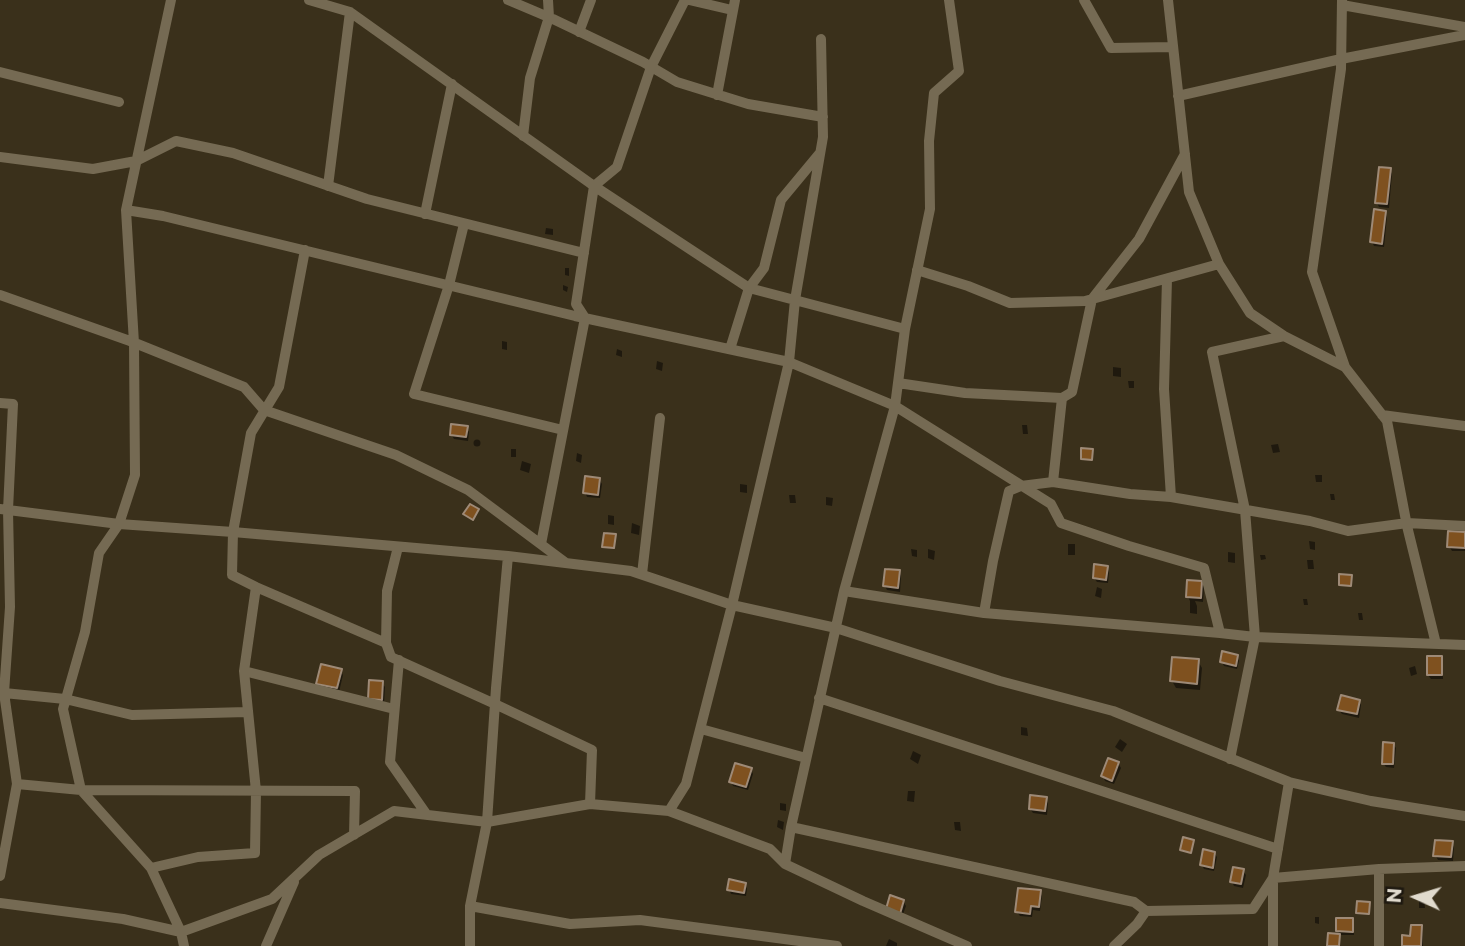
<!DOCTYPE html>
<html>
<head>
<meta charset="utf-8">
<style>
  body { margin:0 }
  #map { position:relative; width:1465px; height:946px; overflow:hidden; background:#3a301b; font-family:Montserrat,sans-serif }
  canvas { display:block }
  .north { position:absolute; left:1381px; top:862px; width:70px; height:70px; -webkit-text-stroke:5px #1d180f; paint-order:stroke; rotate:274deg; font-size:19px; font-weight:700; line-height:28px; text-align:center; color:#e0dacd }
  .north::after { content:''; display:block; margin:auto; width:24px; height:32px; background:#e0dacd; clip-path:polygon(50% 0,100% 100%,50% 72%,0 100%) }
</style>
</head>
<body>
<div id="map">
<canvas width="1465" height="946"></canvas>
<div class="north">N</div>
</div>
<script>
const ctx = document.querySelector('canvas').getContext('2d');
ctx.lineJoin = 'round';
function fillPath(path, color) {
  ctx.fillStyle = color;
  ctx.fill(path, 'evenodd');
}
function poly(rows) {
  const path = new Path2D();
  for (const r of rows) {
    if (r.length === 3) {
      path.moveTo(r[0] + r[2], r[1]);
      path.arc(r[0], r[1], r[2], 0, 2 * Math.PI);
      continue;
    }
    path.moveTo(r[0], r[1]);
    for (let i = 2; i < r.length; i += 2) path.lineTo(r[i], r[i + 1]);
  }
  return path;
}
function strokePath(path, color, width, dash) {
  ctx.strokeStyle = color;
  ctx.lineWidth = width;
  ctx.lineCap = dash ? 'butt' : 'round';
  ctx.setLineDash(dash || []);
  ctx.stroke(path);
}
const shadow = poly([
  [1390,170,1392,174,1389,208,1379,207,1377,203],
  [1385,212,1387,217,1384,247,1374,246,1372,242],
  [546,228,553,229,553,235,545,234],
  [565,268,569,268,569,276,565,275],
  [563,285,568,287,567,292,563,290],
  [502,341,507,342,507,350,502,349],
  [617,349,622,351,622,357,616,355],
  [657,361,663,363,662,371,656,369],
  [1113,367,1121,368,1121,377,1113,376],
  [1128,381,1134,381,1134,388,1129,388],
  [1022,425,1027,425,1028,434,1023,434],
  [466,428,469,432,468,441,454,439,451,434],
  [477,443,3.5],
  [1278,444,1280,452,1273,453,1271,445],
  [511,449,516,449,516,457,511,457],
  [577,453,582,455,581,463,576,461],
  [522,461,531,464,529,473,520,470],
  [1315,475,1322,475,1322,482,1316,482],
  [599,479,602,484,600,498,587,497,585,492],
  [740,484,747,485,747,493,740,492],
  [1330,494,1334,494,1335,500,1331,500],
  [789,495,795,495,796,503,790,503],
  [826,497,833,498,832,506,826,505],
  [608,515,614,516,614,525,608,524],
  [632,523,640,526,639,535,631,533],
  [1465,535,1465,551,1452,551,1449,546],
  [1309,541,1315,542,1315,550,1310,549],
  [1068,544,1075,544,1075,555,1068,555],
  [911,549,917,550,917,557,912,556],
  [928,549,935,551,934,560,928,558],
  [1228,552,1235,553,1235,563,1228,562],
  [1260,555,1265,555,1266,559,1261,560],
  [1307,560,1313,560,1314,569,1308,569],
  [1107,567,1109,572,1108,583,1097,582,1094,578],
  [899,572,901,576,900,592,887,590,885,586],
  [1201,582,1204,587,1203,602,1195,601,1197,606,1197,614,1190,613,1190,601,1188,597],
  [1097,587,1102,589,1101,598,1095,596],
  [1303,599,1307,599,1308,605,1304,605],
  [1358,613,1362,613,1363,620,1359,620],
  [1237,656,1239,661,1237,669,1224,666,1222,662],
  [1441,658,1443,662,1443,679,1431,679,1428,675],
  [1198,661,1202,668,1200,690,1176,688,1172,681],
  [1415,666,1417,674,1411,676,1409,668],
  [340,670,343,675,339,692,321,688,318,683],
  [382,683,385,687,384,704,370,699],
  [1359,701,1361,705,1359,718,1342,714,1339,710],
  [1021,727,1027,728,1028,736,1021,735],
  [1120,739,1127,744,1122,752,1115,747],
  [1393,744,1396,748,1394,768,1386,767,1383,763],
  [913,751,921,755,918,764,910,759],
  [1118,763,1121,768,1114,784,1105,781,1103,776],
  [751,769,753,774,748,790,733,786,731,781],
  [908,791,915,791,914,802,907,801],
  [1046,799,1048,803,1047,815,1033,813,1030,809],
  [780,803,786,804,786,811,780,810],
  [778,820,784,822,783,830,777,827],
  [954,822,960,822,961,831,955,830],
  [1451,843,1454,847,1453,861,1438,860,1435,855],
  [1214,853,1217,857,1214,871,1204,869,1202,865],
  [1243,871,1246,875,1243,888,1234,886,1232,882],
  [745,884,747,889,746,896,731,894,729,889],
  [1040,892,1042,896,1040,911,1033,910,1032,917,1020,916,1017,912],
  [1419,898,1424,898,1425,908,1419,908],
  [903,901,906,906,902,917,888,909],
  [1315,917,1319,917,1319,924,1315,923],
  [1352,920,1354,924,1354,935,1340,935,1338,931],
  [1421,927,1423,931,1423,946,1404,946],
  [889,939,897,943,897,946,886,946]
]);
const building = poly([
  [1379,167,1391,168,1387,204,1375,203,1379,167],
  [1374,209,1386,211,1382,244,1370,242,1374,209],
  [451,424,468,426,466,437,450,435,451,424],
  [1081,448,1093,449,1092,460,1081,459,1081,448],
  [585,476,600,478,598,495,583,493,585,476],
  [470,504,479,509,473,520,463,514,470,504],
  [1448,531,1465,532,1465,548,1447,547,1448,531],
  [604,533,616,534,614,548,602,547,604,533],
  [1094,564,1108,566,1106,580,1093,578,1094,564],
  [885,569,900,570,898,588,883,586,885,569],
  [1339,574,1352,575,1351,586,1339,585,1339,574],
  [1187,580,1202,581,1201,598,1186,597,1187,580],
  [1222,651,1238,655,1236,666,1220,662,1222,651],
  [1427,656,1442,656,1442,675,1427,675,1427,656],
  [1172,657,1199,659,1197,684,1170,681,1172,657],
  [321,664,342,669,337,688,316,684,321,664],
  [369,680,383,681,382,700,368,699,369,680],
  [1341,695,1360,700,1357,714,1337,710,1341,695],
  [1383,742,1394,743,1393,764,1382,764,1383,742],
  [1108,758,1119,762,1112,781,1101,776,1108,758],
  [735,763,752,768,746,787,729,782,735,763],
  [1030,795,1047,797,1045,811,1029,809,1030,795],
  [1183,837,1194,840,1191,853,1180,850,1183,837],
  [1435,840,1453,841,1451,857,1433,856,1435,840],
  [1203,849,1215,852,1213,868,1200,865,1203,849],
  [1233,867,1244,869,1241,884,1230,882,1233,867],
  [729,879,746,883,744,893,727,890,729,879],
  [1018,888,1041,890,1039,907,1031,906,1030,914,1015,912,1018,888],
  [890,895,904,900,900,914,886,909,890,895],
  [1357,901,1370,902,1369,914,1356,913,1357,901],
  [1336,918,1353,918,1353,932,1336,931,1336,918],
  [1411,925,1422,925,1421,946,1402,946,1402,935,1410,936,1411,925],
  [1328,933,1340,934,1339,946,1327,946,1328,933]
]);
const minor = poly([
  [171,0,126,210,134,343,135,475,119,524,99,553,85,632,63,709,81,790,151,868,181,932,184,946],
  [309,0,350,12,594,186,749,288,905,329],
  [508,0,553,19,643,62,677,82,748,104,823,117],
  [689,0,732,10],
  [1084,0,1111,48,1173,47],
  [1168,0,1189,192,1219,264,1250,313,1284,336,1345,367,1387,421,1407,526,1436,644],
  [1342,0,1341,69,1312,272,1345,367],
  [1342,5,1465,27],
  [579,32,591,0],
  [0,72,119,102],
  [717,95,735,0],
  [1178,96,1341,59,1465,35],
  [523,136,530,78,549,17,548,0],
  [0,157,93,169,136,161,176,141,233,153,367,199,584,253],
  [328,186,350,12],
  [126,210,163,216,575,316,789,362,895,406,1051,504,1061,523,1129,546,1204,568,1220,633],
  [425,214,452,84],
  [464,224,449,285,414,394,563,430],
  [305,250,279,387,251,433,233,532,232,575,256,587,386,643,391,657,495,704,592,750,590,804],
  [917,270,968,286,1010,303,1085,301,1219,264],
  [1167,279,1164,389,1171,497],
  [0,295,130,341,244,387,264,410,396,455,468,490,566,563],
  [730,349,749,288,764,268,781,200,820,153],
  [898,383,965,393,1062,398],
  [0,403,13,404,8,510,10,607,4,693,17,784,0,876],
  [1382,415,1465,426],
  [1053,482,1130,494,1171,497,1310,521,1348,531,1407,523,1465,526],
  [0,509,119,524,233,532,508,556,631,571,732,605,836,628,1000,681,1113,711,1289,782,1371,801,1465,816],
  [541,544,585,318,576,304,594,186,617,167,651,67,685,0],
  [642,574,660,418],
  [844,591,984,613,1220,633,1255,637,1465,645],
  [984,613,993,561,1009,491,1021,486,1053,482,1062,398,1072,392,1092,299,1139,239,1185,154],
  [386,643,387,591,398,547],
  [399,660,390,762,427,815],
  [244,671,394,709],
  [4,693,65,699,132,715,247,712],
  [819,698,1278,849],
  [701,729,806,758],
  [1230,759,1255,637,1245,510,1212,352,1284,336],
  [17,784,81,790,355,791,354,835],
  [669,811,686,784,732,605,789,362,795,300,823,137,821,39],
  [791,827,1134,902,1146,911,1253,909,1273,878,1379,869,1465,866],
  [785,864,791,827,844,591,895,406,905,329,930,209,929,141,934,93,959,71,949,0],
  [151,868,198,857,255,853,256,791,244,671,256,587],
  [0,903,123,919,181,932,272,899,319,855,394,811,487,822,590,804,669,811,770,849,785,864,863,901,967,946],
  [470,906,570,924,640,920,837,946],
  [266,946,294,882],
  [470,946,470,906,487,822,496,688,508,556],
  [1114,946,1137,924,1146,911],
  [1273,946,1273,878,1289,782],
  [1379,946,1379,869]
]);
fillPath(shadow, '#0007');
fillPath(building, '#7f511f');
strokePath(building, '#9e8a77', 2);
strokePath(minor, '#756a53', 10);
</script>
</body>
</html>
